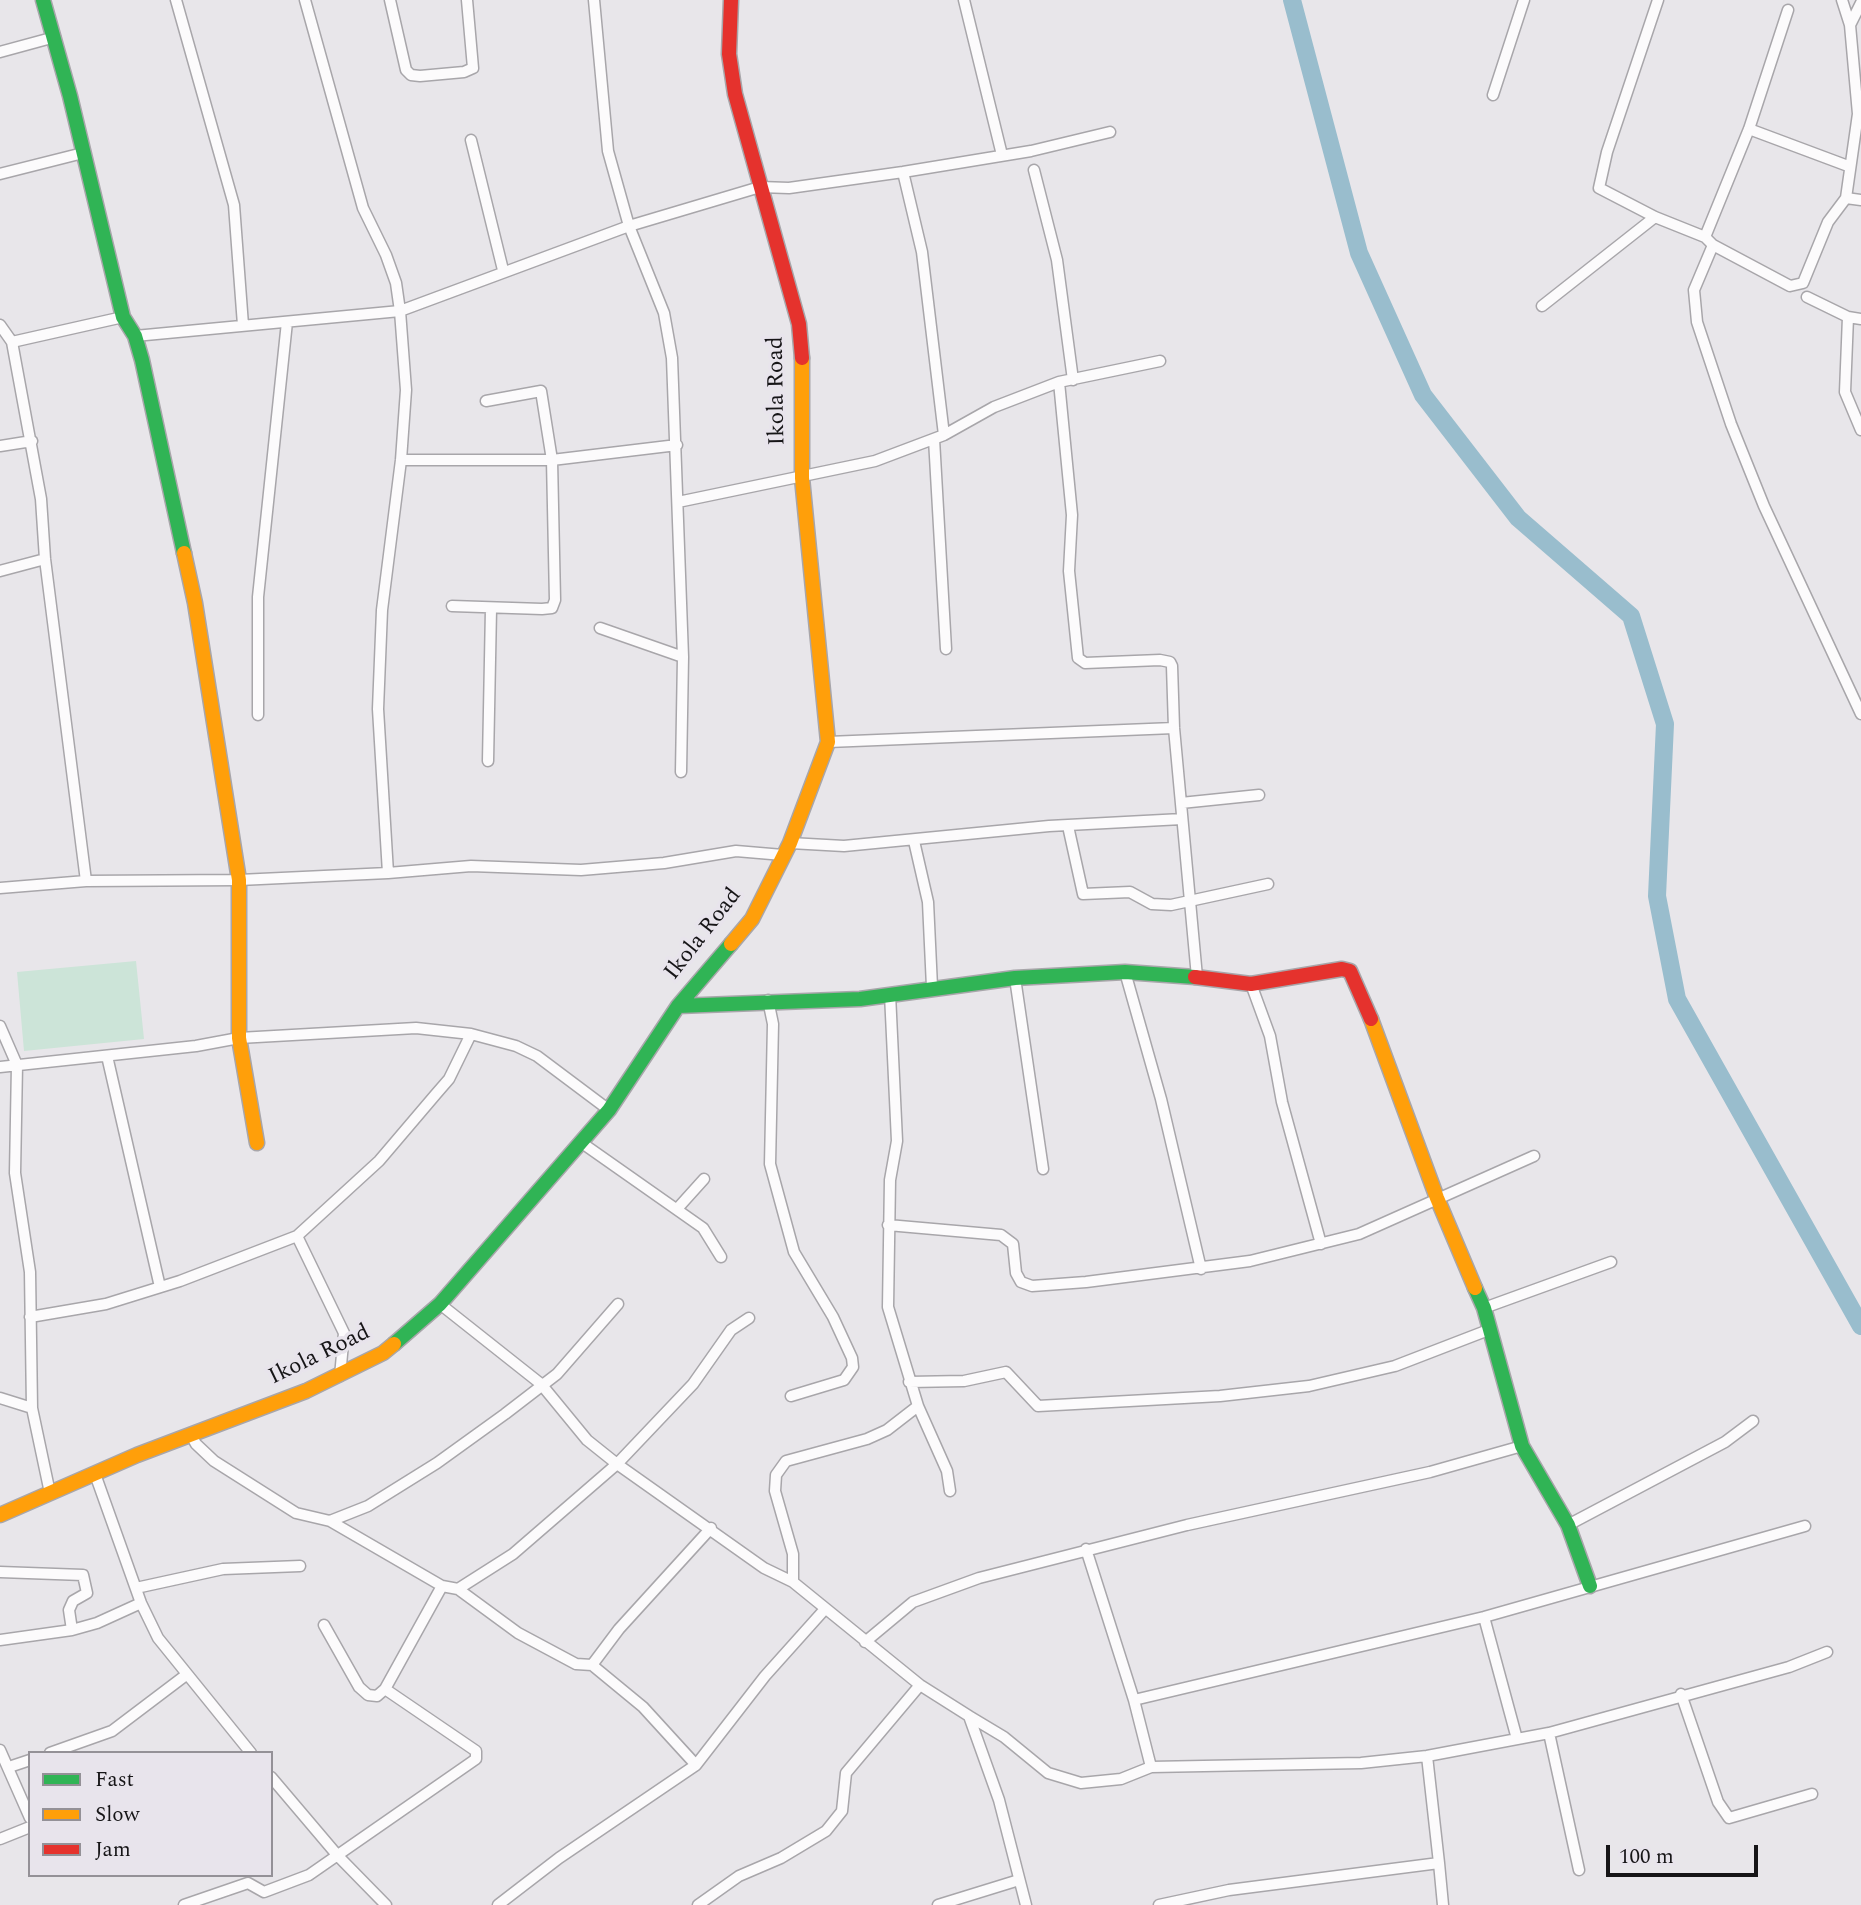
<!DOCTYPE html>
<html>
<head>
<meta charset="utf-8">
<style>
  body { margin:0 }
  #map { position:relative; width:1861px; height:1905px; overflow:hidden; background:#e8e6ea; font-family:Spectral,serif }
  canvas { display:block }
  .legend { position:absolute; left:28px; top:1751px; width:245px; height:126px; box-sizing:border-box; background:#e8e4ec; border:2px solid #949197; margin:0; padding:9px 12px; list-style:none; font-size:21px; color:#161517 }
  .legend li { display:flex; align-items:center; gap:14px; height:35px }
  .legend b { width:35px; border:2px solid #949197 }
  .scale { position:absolute; left:1606px; top:1845px; width:152px; height:32px; box-sizing:border-box; border:4px solid #161517; border-top:0; padding-left:9px; font-size:21px; line-height:24px; white-space:nowrap; color:#161517; -webkit-text-stroke:5px #e8e4ec; paint-order:stroke }
</style>
</head>
<body>
<div id="map">
<canvas width="1861" height="1905"></canvas>
<ul class="legend">
<li><b style="height:9px;background:#30b455"></b>Fast</li>
<li><b style="height:9px;background:#ff9f0a"></b>Slow</li>
<li><b style="height:9px;background:#e5322d"></b>Jam</li>
</ul>
<div class="scale">100 m</div>
</div>
<script>
const ctx = document.querySelector('canvas').getContext('2d');
ctx.lineJoin = 'round';
function fillPath(path, color) {
  ctx.fillStyle = color;
  ctx.fill(path, 'evenodd');
}
function poly(rows) {
  const path = new Path2D();
  for (const r of rows) {
    path.moveTo(r[0], r[1]);
    for (let i = 2; i < r.length; i += 2) path.lineTo(r[i], r[i + 1]);
  }
  return path;
}
function strokePath(path, color, width, dash) {
  ctx.strokeStyle = color;
  ctx.lineWidth = width;
  ctx.lineCap = dash ? 'butt' : 'round';
  ctx.setLineDash(dash || []);
  ctx.stroke(path);
}
function drawText(font, color, halo, rows, align = 'center') {
  ctx.font = font + ' Spectral,serif';
  ctx.lineWidth = 7;
  ctx.setLineDash([]);
  ctx.textBaseline = 'middle';
  ctx.strokeStyle = halo;
  ctx.fillStyle = color;
  for (const [text, x, y, turn = 0] of rows) {
    ctx.save();
    ctx.translate(x, y);
    ctx.rotate((+turn || 0) * Math.PI / 180);
    ctx.textAlign = isNaN(turn) ? turn : align;
    if (halo) ctx.strokeText(text, 0, 0);
    ctx.fillText(text, 0, 0);
    ctx.restore();
  }
}
const green = poly([
  [136,961,144,1039,24,1051,17,972]
]);
const river = poly([
  [1292,0,1359,253,1423,395,1518,518,1631,616,1665,724,1657,896,1677,999,1861,1326]
]);
const street = poly([
  [176,0,234,205,243,325],
  [305,0,363,208,386,255,396,283,400,311,406,390,401,460,382,610,378,709,388,873],
  [390,0,406,70,411,75,420,76,464,72,473,68,467,0],
  [594,0,608,151,629,226,664,313,672,358,683,657,681,772],
  [964,0,1002,155],
  [1658,0,1607,152,1599,188,1655,217,1705,237,1713,245,1790,286,1803,283,1828,222,1846,198,1858,114,1850,25,1842,0],
  [1850,25,1861,3],
  [0,52,55,37],
  [1493,95,1524,0],
  [1749,129,1848,166],
  [471,140,503,270],
  [1034,170,1057,260,1073,380],
  [903,172,922,252,944,435],
  [0,174,83,153],
  [1846,198,1861,200],
  [1705,237,1749,129,1788,10],
  [1713,245,1694,290,1697,322,1731,424,1764,506,1861,714],
  [1807,297,1848,317,1861,319],
  [1542,306,1655,217],
  [1848,317,1845,392,1861,430],
  [0,325,12,342,41,499,45,559,86,881],
  [135,336,400,311,629,226,760,187,789,188,903,172,1031,151,1110,132],
  [12,342,123,317],
  [1059,382,1072,515,1069,571,1078,658,1085,663,1160,660,1170,662,1172,666,1174,728,1197,977],
  [934,439,946,649],
  [0,446,32,441],
  [401,460,552,460,677,445],
  [678,502,875,461,944,435,994,407,1059,382,1160,361],
  [0,571,45,559],
  [452,606,542,609,552,608,555,600,552,460,541,391,486,401],
  [600,628,683,657],
  [258,715,258,597,287,322],
  [828,742,1174,728],
  [488,761,491,609],
  [1181,803,1259,795],
  [1068,826,1083,894,1130,892,1152,904,1171,905,1268,884],
  [914,841,928,902,932,987],
  [790,843,844,846,1049,826,1182,819],
  [0,888,86,881,239,880,388,873,471,866,581,870,664,863,736,851,783,855],
  [1125,972,1161,1099,1201,1269],
  [1015,978,1043,1169],
  [1251,984,1270,1036,1282,1102,1321,1244],
  [768,1000,773,1024,770,1164,794,1252,833,1317,852,1358,853,1367,844,1380,791,1396],
  [0,1026,17,1065,15,1173,30,1272,32,1408,50,1493],
  [107,1056,160,1287],
  [0,1067,196,1046,239,1038,416,1028,471,1034,516,1046,537,1056,609,1110],
  [582,1143,703,1228,721,1257],
  [677,1209,704,1179],
  [888,1225,1001,1235,1013,1244,1016,1273,1021,1282,1032,1286,1086,1282,1250,1261,1359,1234,1534,1156],
  [297,1236,344,1333,340,1376],
  [440,1304,541,1384,587,1440,617,1464,764,1568,793,1582,920,1685,969,1716,999,1800,1026,1905],
  [1484,1308,1611,1262],
  [30,1317,106,1304,180,1281,297,1236,379,1161,436,1094,449,1079,471,1034],
  [909,1382,964,1381,1006,1372,1038,1406,1220,1396,1309,1386,1395,1366,1491,1329],
  [0,1398,32,1408],
  [918,1406,947,1471,950,1491],
  [191,1435,196,1444,214,1461,296,1513,330,1521,442,1586,458,1589,513,1554,617,1464,693,1384,731,1330,749,1318],
  [95,1474,141,1603,158,1638,251,1753],
  [330,1521,368,1506,437,1463,505,1414,557,1374,618,1304],
  [1568,1525,1725,1442,1753,1421],
  [1086,1549,1134,1700,1151,1767],
  [0,1572,83,1575,87,1593,73,1601,69,1610,72,1630],
  [793,1582,793,1554,775,1491,776,1475,786,1461,867,1439,887,1430,918,1406,888,1307,890,1180,897,1141,890,994],
  [136,1588,223,1569,300,1566],
  [458,1589,518,1633,576,1664,592,1665,643,1707,696,1765],
  [1484,1617,1517,1739],
  [324,1625,359,1687,368,1695,377,1696,385,1689,442,1586],
  [0,1640,72,1630,97,1623,141,1603],
  [865,1642,913,1602,979,1578,1187,1525,1430,1472,1522,1446],
  [592,1665,619,1629,711,1528],
  [1681,1694,1718,1802,1729,1818,1812,1794],
  [1134,1700,1484,1617,1805,1526],
  [969,1716,1004,1737,1048,1773,1081,1783,1121,1779,1151,1767,1361,1763,1427,1756,1549,1733,1789,1667,1827,1652],
  [1549,1733,1579,1870],
  [0,1750,30,1818],
  [50,1753,112,1731,186,1675],
  [9,1767,30,1760],
  [271,1777,338,1856,386,1905],
  [0,1839,30,1827],
  [1439,1863,1443,1905],
  [184,1905,248,1883,264,1892,309,1875,476,1759,476,1751,385,1689],
  [498,1905,559,1858,696,1765,765,1676,825,1609],
  [698,1905,739,1876,781,1858,826,1831,842,1811,846,1773,920,1685],
  [938,1905,1019,1880],
  [1159,1905,1229,1890,1439,1863,1427,1756]
]);
const fast = poly([
  [43,0,70,96,123,317,135,336,142,360,184,553],
  [678,1006,860,999,1015,978,1125,972,1195,977],
  [1475,1288,1484,1308,1522,1446,1568,1525,1590,1586],
  [394,1344,440,1304,609,1110,678,1006,731,944]
]);
const slow = poly([
  [184,553,195,603,239,880,239,1038,257,1143],
  [731,944,752,919,790,843,828,742,802,478,802,358],
  [1371,1019,1437,1198,1475,1288],
  [0,1515,137,1455,306,1391,383,1353,394,1344]
]);
const jam = poly([
  [731,0,729,54,735,94,799,324,802,358],
  [1195,977,1251,984,1342,969,1350,971,1371,1019]
]);
const streetNames = [
  ["Ikola Road",778,391,-91],
  ["Ikola Road",704,935,-52],
  ["Ikola Road",320,1356,-26]
];
fillPath(green, '#cce4d8');
strokePath(river, '#99bdcd', 18);
strokePath(street, '#a8a6aa', 13);
strokePath(fast, '#a8a6aa', 17);
strokePath(slow, '#a8a6aa', 17);
strokePath(jam, '#a8a6aa', 17);
strokePath(street, '#fcfbfc', 10);
strokePath(fast, '#30b455', 14);
strokePath(slow, '#ff9f0a', 14);
strokePath(jam, '#e5322d', 14);
drawText('23px', '#161517', '#e8e4ec', streetNames);
</script>
</body>
</html>
